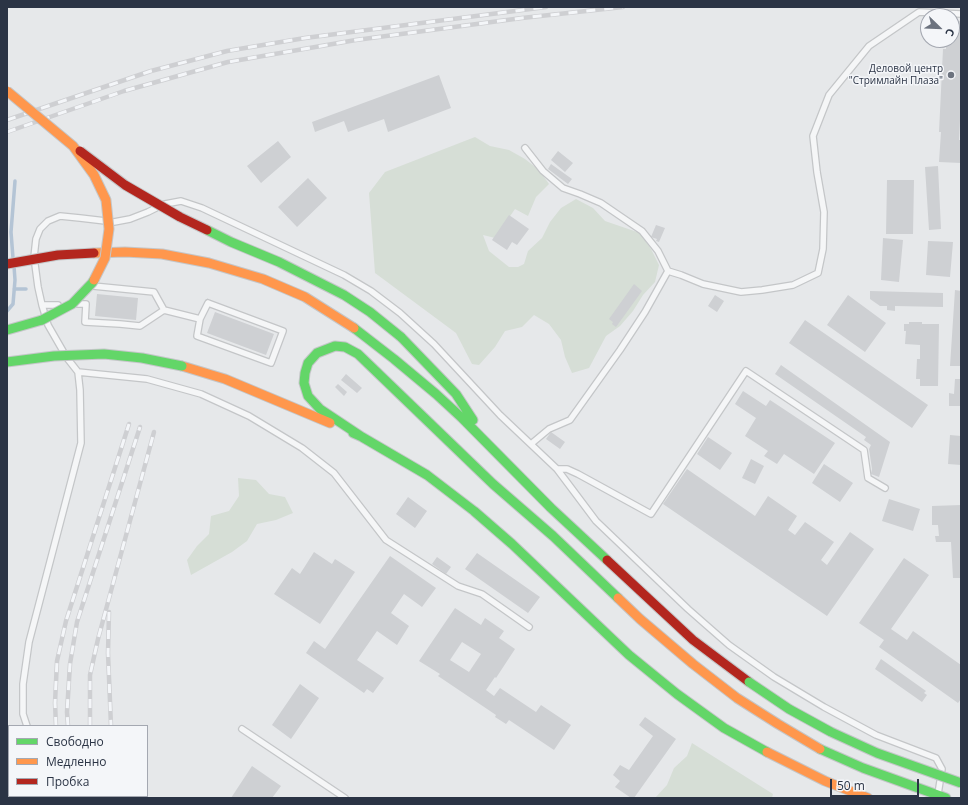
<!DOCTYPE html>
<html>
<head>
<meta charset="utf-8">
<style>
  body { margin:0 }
  #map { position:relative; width:968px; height:805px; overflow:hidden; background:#e6e8ea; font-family:"Open Sans",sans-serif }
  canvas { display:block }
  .frame { position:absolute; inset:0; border:8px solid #2b3445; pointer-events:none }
  .legend { position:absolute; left:8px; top:725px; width:140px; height:72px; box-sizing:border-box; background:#f4f6f9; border:1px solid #a4a8b1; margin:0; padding:5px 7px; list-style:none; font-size:12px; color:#2b3445 }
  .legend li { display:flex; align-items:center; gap:8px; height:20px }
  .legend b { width:20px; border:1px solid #a4a8b1 }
  .north { position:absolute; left:920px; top:8px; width:40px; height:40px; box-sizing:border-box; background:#f4f6f9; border:1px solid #a4a8b1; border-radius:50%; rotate:113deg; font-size:11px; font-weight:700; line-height:16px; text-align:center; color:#2b3445 }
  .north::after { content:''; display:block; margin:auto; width:14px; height:18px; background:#6c737f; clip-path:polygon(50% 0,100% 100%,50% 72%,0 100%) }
  .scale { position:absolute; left:830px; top:779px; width:89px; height:18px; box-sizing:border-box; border:2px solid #2b3445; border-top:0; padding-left:5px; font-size:12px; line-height:14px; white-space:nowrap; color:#2b3445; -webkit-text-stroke:3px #f4f6f9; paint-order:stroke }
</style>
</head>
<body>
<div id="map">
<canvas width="968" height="805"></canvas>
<div class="frame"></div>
<ul class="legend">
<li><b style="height:5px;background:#63d668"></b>Свободно</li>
<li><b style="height:5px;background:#ff974d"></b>Медленно</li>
<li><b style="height:5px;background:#b3261e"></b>Пробка</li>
</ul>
<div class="north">С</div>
<div class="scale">50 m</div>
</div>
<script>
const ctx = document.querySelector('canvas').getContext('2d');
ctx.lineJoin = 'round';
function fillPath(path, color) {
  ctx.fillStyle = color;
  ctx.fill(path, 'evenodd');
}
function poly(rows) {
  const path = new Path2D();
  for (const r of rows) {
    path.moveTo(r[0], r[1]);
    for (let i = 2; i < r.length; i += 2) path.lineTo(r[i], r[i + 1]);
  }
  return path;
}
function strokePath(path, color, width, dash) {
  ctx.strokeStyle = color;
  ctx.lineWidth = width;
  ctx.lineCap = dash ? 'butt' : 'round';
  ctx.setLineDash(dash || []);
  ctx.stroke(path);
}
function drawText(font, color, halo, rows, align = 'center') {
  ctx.font = font + ' "Open Sans",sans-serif';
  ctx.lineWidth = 3;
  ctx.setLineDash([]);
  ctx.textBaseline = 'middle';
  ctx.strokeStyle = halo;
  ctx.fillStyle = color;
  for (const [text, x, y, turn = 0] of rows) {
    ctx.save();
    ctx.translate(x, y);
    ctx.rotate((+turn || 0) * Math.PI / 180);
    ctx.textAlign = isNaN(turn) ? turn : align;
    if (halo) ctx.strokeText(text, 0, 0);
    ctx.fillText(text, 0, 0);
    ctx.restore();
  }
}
const green = poly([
  [475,137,490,146,509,150,525,159,539,170,549,184,536,197,528,216,515,209,495,238,483,235,489,251,509,267,518,267,524,264,528,251,542,238,550,222,561,208,576,199,593,208,605,221,640,233,651,249,659,265,655,282,643,295,633,311,620,326,606,336,589,368,572,373,565,357,561,340,549,324,534,315,522,327,505,331,495,347,479,365,472,364,456,333,375,273,369,193,385,172],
  [238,478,256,480,269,494,285,497,293,513,276,520,257,524,247,541,232,552,191,575,187,560,197,546,209,534,211,516,229,511,239,496],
  [692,743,773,794,772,798,655,798,667,785,674,768,687,756]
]);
const stream = poly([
  [13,258,11,232,15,181],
  [14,289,26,289],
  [7,311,13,304,15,280,14,266]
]);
const building = poly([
  [952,21,961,21,961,101,959,140,961,140,961,163,939,162,941,132,939,132,943,49,946,49,946,40,952,40],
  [439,75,451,108,388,132,384,119,348,132,344,121,315,132,312,122],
  [278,141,291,157,261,183,247,166],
  [558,151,573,163,565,172,551,160],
  [551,164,572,179,568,184,548,169],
  [938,166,941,229,929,230,925,167],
  [308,178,327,198,297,227,278,207],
  [887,180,914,180,913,234,886,234],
  [509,215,529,229,517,245,512,242,507,250,492,240],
  [656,225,665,228,659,242,656,241,657,239,651,237],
  [883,238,903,240,899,282,881,280],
  [928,241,953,242,950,277,926,275],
  [634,284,642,291,616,327,612,324,613,322,609,319],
  [955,290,961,291,961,366,950,366],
  [870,291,943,293,943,307,895,306,895,311,887,310,887,306,880,306,870,299],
  [97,294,138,298,136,320,95,316],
  [715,295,724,301,717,312,708,306],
  [848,295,886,323,865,352,827,325],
  [215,312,274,334,266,355,207,333],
  [805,320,928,405,912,428,789,343],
  [909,322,922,322,922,324,939,324,938,386,920,386,920,379,916,379,917,359,920,359,920,345,905,344,906,331,904,331,904,324,909,324],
  [781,365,890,442,879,477,871,474,872,469,869,449,871,445,864,440,866,437,775,374],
  [346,374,362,388,357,393,341,380],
  [955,379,961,379,961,406,949,406,949,393,954,394],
  [338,384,347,392,344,396,335,387],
  [743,391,766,406,770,400,835,443,814,474,784,454,777,464,764,456,768,451,745,436,756,418,735,404],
  [551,432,565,442,560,449,546,439],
  [950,435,961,436,961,465,948,464],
  [708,437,732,453,720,470,697,454],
  [751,459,764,466,755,484,742,478],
  [824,464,853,483,840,502,812,483],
  [687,469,755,516,768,496,797,516,788,530,795,535,805,522,834,542,821,560,827,565,850,532,874,549,827,616,663,504],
  [408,497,427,511,415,528,396,514],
  [889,499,920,509,913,531,882,521],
  [961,505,961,578,953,578,951,542,936,542,935,536,939,536,938,525,932,525,932,506],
  [314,552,332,564,335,559,355,572,320,624,274,594,292,568,300,574],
  [477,553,540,597,528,613,465,569],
  [390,556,436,588,422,607,404,594,391,613,409,626,397,645,377,631,357,660,384,678,373,693,367,689,364,693,306,653,314,641,325,649],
  [437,557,451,567,446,574,432,564],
  [904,558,929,575,891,629,907,640,913,631,961,665,961,674,960,676,961,677,961,699,958,703,879,647,884,640,859,623],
  [455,608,481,625,485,618,504,631,499,638,515,649,496,678,495,677,486,690,494,696,500,688,536,712,541,705,571,725,554,750,509,720,506,724,495,717,496,715,438,676,440,674,419,661],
  [462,642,481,654,469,672,450,660],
  [881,659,926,691,924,693,927,695,922,702,875,669],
  [300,684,319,698,291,739,272,725],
  [645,717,676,739,634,798,631,798,615,787,620,781,613,775,620,765,629,770,653,736,639,725],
  [252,766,281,786,272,798,231,798]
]);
const lane = poly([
  [525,148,543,171,563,188,580,194,601,203,642,231,658,251,668,271,681,275,703,284,741,292,762,290,793,285,818,273,823,249,824,212,817,172,813,136,829,95,869,46,919,12,961,14],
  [165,204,181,201,202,208,344,275,371,291,400,313,434,344,500,415,557,469,596,521,688,609,729,645,774,677,824,707,876,735,936,758,942,769,938,794],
  [158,207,148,212,130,219,114,222,80,218,60,216,48,221,40,229,36,239,34,257,38,287,42,305,48,325,67,358,78,372,147,379,201,394,249,416,302,448,334,473,386,540,458,586,482,594,529,627],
  [93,286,154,292,164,310],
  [208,303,283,331,271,363,197,336,200,319,208,303],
  [78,304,86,304,85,322,120,324,140,326,164,310,200,319],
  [42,305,58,305],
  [531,444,549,429,570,420,620,350,645,312,668,271],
  [557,469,567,469,578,474,651,514,746,371,864,450,868,478,885,488],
  [27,726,23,714,23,684,29,642,81,443,80,390,78,372],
  [242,729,345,798],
  [51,796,51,798]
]);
const fast = poly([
  [354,328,394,359,436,394,462,418,551,508,607,560],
  [7,330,42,320],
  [401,337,456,394,473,420],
  [353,433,362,437,427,475,474,511,512,544,629,655,677,694,724,728,767,752],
  [362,437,320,409,308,396,304,383,305,373,308,363,317,353,335,346,345,347,358,354,493,484,553,536,618,598],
  [820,749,863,768,946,798]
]);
const slow = poly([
  [94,253,125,252,162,254,209,263,263,279,305,297,354,328],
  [182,366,225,379,330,423],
  [618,598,640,619,693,664,737,698,778,724,820,749],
  [767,752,825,781,868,798]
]);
const jam = poly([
  [607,560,693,640,749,682]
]);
const rail = poly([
  [7,120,151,71,227,51,305,38,546,7],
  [7,132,124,91,228,62,356,40,522,18,623,7],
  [109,612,108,653,111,726],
  [56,726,55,703,57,661,66,621,129,424],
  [68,726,67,712,70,664,77,622,140,427],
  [90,726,90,675,98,639,154,432],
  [67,796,67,798],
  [78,796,79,798],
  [96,796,97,798],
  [116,796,117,798]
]);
const fastBridge = poly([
  [207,230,231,242,279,262,344,295,370,312,401,337],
  [42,320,72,304,92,283,94,280],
  [7,362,54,356,104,354,142,358,182,366],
  [749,682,789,709,831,732,877,753,961,783]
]);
const slowBridge = poly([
  [7,91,73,146,94,175,106,200,109,229,105,258,94,280]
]);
const jamBridge = poly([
  [80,151,125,185,180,217,207,230],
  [7,264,58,255,94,253]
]);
const markers = [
  [951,75,4,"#6c737f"]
];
const poiNames = [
  ["Деловой центр",943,69],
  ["\"Стримлайн Плаза\"",943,81]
];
fillPath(green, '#d6ded6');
strokePath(stream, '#b4c4d5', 3.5);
fillPath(building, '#ced0d3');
strokePath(lane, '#c4c6c8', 8);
strokePath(fast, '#c4c6c8', 11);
strokePath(slow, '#c4c6c8', 11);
strokePath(jam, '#c4c6c8', 11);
strokePath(lane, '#f5f6f7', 5.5);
strokePath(fast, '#63d668', 9);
strokePath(slow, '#ff974d', 9);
strokePath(jam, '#b3261e', 9);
strokePath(rail, '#cecfd2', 4.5);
strokePath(rail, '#f4f6f9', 3, [9]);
strokePath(fastBridge, '#c4c6c8', 11, []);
strokePath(slowBridge, '#c4c6c8', 11, []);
strokePath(jamBridge, '#c4c6c8', 11, []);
strokePath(fastBridge, '#63d668', 9);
strokePath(slowBridge, '#ff974d', 9);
strokePath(jamBridge, '#b3261e', 9);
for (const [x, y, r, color] of markers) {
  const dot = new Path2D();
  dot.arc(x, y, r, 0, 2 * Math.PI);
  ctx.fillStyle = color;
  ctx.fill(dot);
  strokePath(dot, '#f4f6f9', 1.5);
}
drawText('10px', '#2b3445', '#f4f6f9', poiNames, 'right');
</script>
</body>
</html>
